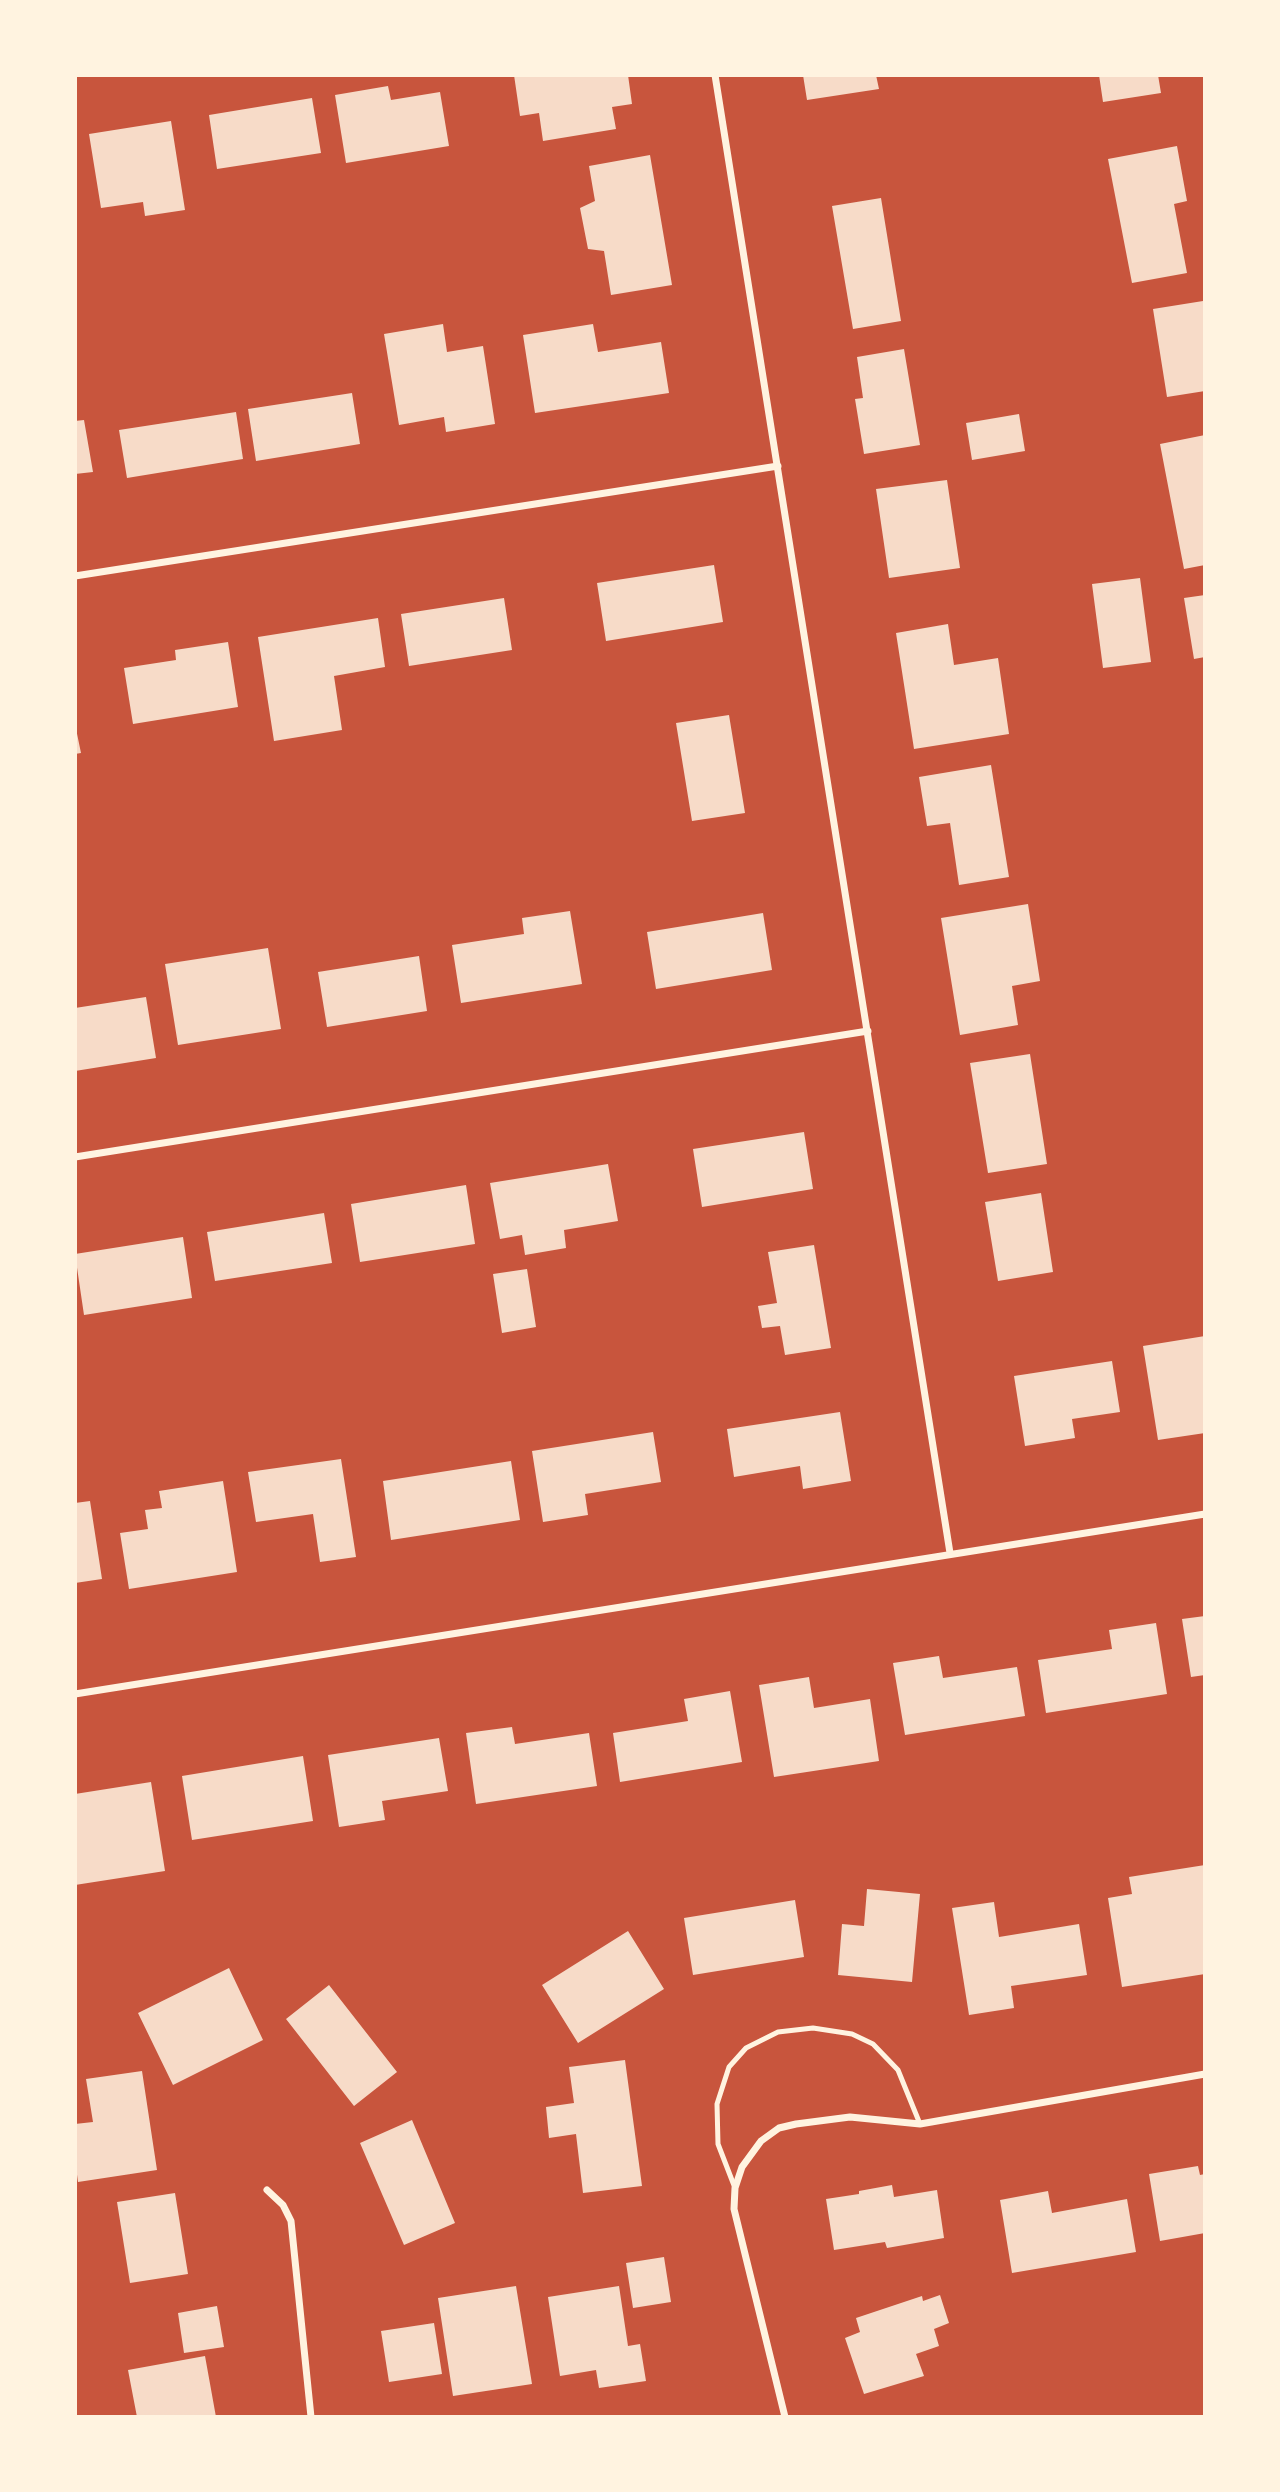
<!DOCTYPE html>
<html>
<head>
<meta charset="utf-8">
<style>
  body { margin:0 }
  #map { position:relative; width:1280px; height:2492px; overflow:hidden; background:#c8553d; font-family:"Roboto Condensed",sans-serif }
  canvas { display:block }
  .frame { position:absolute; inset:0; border:77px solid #fff3e0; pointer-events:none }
</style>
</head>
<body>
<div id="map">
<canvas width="1280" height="2492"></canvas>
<div class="frame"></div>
</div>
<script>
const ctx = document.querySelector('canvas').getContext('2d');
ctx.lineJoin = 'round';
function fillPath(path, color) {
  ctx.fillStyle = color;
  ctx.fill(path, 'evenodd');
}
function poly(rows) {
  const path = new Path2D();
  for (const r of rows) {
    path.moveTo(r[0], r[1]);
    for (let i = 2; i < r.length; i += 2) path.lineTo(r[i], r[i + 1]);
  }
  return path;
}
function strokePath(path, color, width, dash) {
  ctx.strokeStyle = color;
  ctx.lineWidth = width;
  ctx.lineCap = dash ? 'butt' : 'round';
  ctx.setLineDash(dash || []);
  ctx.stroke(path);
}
const building = poly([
  [514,75,628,75,632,104,612,107,616,129,543,141,539,113,520,116],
  [803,75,876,75,879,89,807,100],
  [1099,75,1158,75,1161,93,1103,102],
  [388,86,391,100,440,92,449,146,346,163,335,95],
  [312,98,321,153,217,169,209,115],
  [171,121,185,210,145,216,143,202,101,208,89,134],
  [1177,146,1187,201,1174,204,1187,273,1132,283,1108,159],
  [650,155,672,285,611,295,604,251,588,249,580,208,595,201,589,166],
  [881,198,901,321,853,329,832,206],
  [1203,301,1205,391,1167,397,1153,309],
  [443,324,447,352,483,346,495,424,446,432,444,417,399,425,384,334],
  [593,324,598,352,661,342,669,393,535,413,523,335],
  [904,349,920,445,864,454,855,399,863,398,857,357],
  [352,393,360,444,256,461,248,409],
  [236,412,243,459,127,478,119,430],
  [1019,414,1025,451,972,460,966,423],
  [84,420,93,472,75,474,75,421],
  [1205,435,1205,565,1184,569,1160,444],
  [947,480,960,568,889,578,876,489],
  [714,565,723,622,606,641,597,583],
  [1140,578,1151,662,1103,668,1092,584],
  [1205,595,1205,657,1194,659,1184,598],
  [504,598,512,650,409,666,401,614],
  [378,618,385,667,334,676,342,730,274,741,258,637],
  [948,624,954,665,998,658,1009,734,914,749,896,633],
  [228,642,238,707,133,724,124,668,176,660,175,650],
  [729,715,745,813,692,821,676,723],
  [75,724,81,753,75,754],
  [991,765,1009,877,959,885,950,823,927,826,919,777],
  [1028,904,1040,981,1012,986,1018,1025,960,1035,941,918],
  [570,911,582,984,461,1003,452,945,524,934,522,918],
  [763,913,772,970,656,989,647,932],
  [268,948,281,1029,178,1045,165,964],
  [419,956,427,1011,327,1027,318,972],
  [146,997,156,1058,75,1071,75,1008],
  [1030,1054,1047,1164,988,1173,970,1063],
  [804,1132,813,1189,702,1207,693,1149],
  [608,1164,618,1221,564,1230,566,1248,525,1255,522,1235,500,1239,490,1183],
  [466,1185,475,1244,360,1262,351,1204],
  [1041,1193,1053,1272,998,1281,985,1202],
  [324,1213,332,1263,215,1281,207,1232],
  [183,1237,192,1298,84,1315,75,1254],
  [814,1245,831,1348,785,1355,780,1326,762,1328,758,1306,777,1303,768,1252],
  [527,1269,536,1327,502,1333,493,1274],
  [1205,1336,1205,1433,1158,1440,1143,1346],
  [1112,1361,1120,1412,1072,1419,1075,1438,1025,1446,1014,1376],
  [840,1412,851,1481,803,1489,800,1466,734,1477,727,1429],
  [653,1432,661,1482,585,1494,588,1515,543,1522,532,1451],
  [341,1459,356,1557,320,1562,313,1514,256,1522,248,1472],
  [511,1461,520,1520,391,1540,383,1481],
  [223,1481,237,1572,129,1589,120,1533,148,1529,145,1510,162,1508,159,1491],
  [90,1501,102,1579,75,1583,75,1503],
  [1205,1616,1205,1675,1191,1677,1182,1619],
  [1156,1623,1167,1694,1046,1713,1038,1660,1112,1649,1109,1630],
  [939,1656,943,1678,1017,1667,1025,1716,905,1735,893,1663],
  [809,1677,814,1708,870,1699,879,1761,774,1777,759,1685],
  [730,1691,742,1762,620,1782,613,1733,688,1721,684,1699],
  [512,1727,515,1744,589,1733,597,1786,476,1804,466,1733],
  [439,1738,448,1791,382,1801,385,1820,339,1827,328,1755],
  [303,1756,313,1821,192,1840,182,1776],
  [151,1782,165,1871,75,1885,75,1794],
  [1205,1865,1205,1974,1122,1987,1108,1898,1132,1894,1129,1877],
  [867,1889,920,1894,912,1982,838,1975,842,1924,864,1926],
  [795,1900,804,1957,693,1975,684,1918],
  [994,1902,999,1937,1079,1924,1087,1975,1011,1986,1014,2008,969,2015,952,1908],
  [628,1931,664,1989,578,2043,542,1985],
  [229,1968,263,2040,173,2085,138,2013],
  [329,1985,397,2072,354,2106,286,2019],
  [625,2060,642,2186,583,2193,576,2134,549,2138,546,2107,574,2103,569,2067],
  [142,2071,157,2170,78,2182,75,2160,75,2124,93,2122,86,2079],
  [412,2120,455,2223,404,2245,360,2143],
  [1198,2166,1200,2175,1205,2174,1205,2233,1160,2241,1149,2174],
  [892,2185,894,2197,937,2190,944,2238,887,2248,885,2242,834,2250,826,2199,859,2194,859,2191],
  [1048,2191,1052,2213,1127,2199,1136,2252,1012,2273,1000,2200],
  [175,2193,188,2274,130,2283,117,2202],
  [664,2257,671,2302,633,2308,626,2263],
  [516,2286,532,2384,453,2396,438,2298],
  [619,2286,628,2346,640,2344,646,2381,599,2388,596,2370,560,2376,548,2297],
  [940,2295,949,2323,934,2329,939,2346,916,2354,924,2376,864,2394,845,2338,860,2332,856,2318,922,2296,923,2301],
  [217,2306,224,2347,184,2353,178,2313],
  [434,2323,442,2374,389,2382,381,2331],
  [205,2356,216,2417,137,2417,128,2370]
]);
const service = poly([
  [735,2188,718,2144,717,2104,729,2067,746,2048,778,2032,813,2028,852,2034,873,2044,898,2070,920,2124]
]);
const minor = poly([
  [715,75,950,1553],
  [75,576,778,466],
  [75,1157,868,1031],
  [75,1694,1205,1514],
  [267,2190,283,2205,291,2221,311,2417],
  [785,2417,734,2209,735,2188,742,2167,761,2141,779,2128,796,2124,850,2117,920,2124,1205,2074]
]);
fillPath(building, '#f7dbc8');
strokePath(service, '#fff3e0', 5);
strokePath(minor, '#fff3e0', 7);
</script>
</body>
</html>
